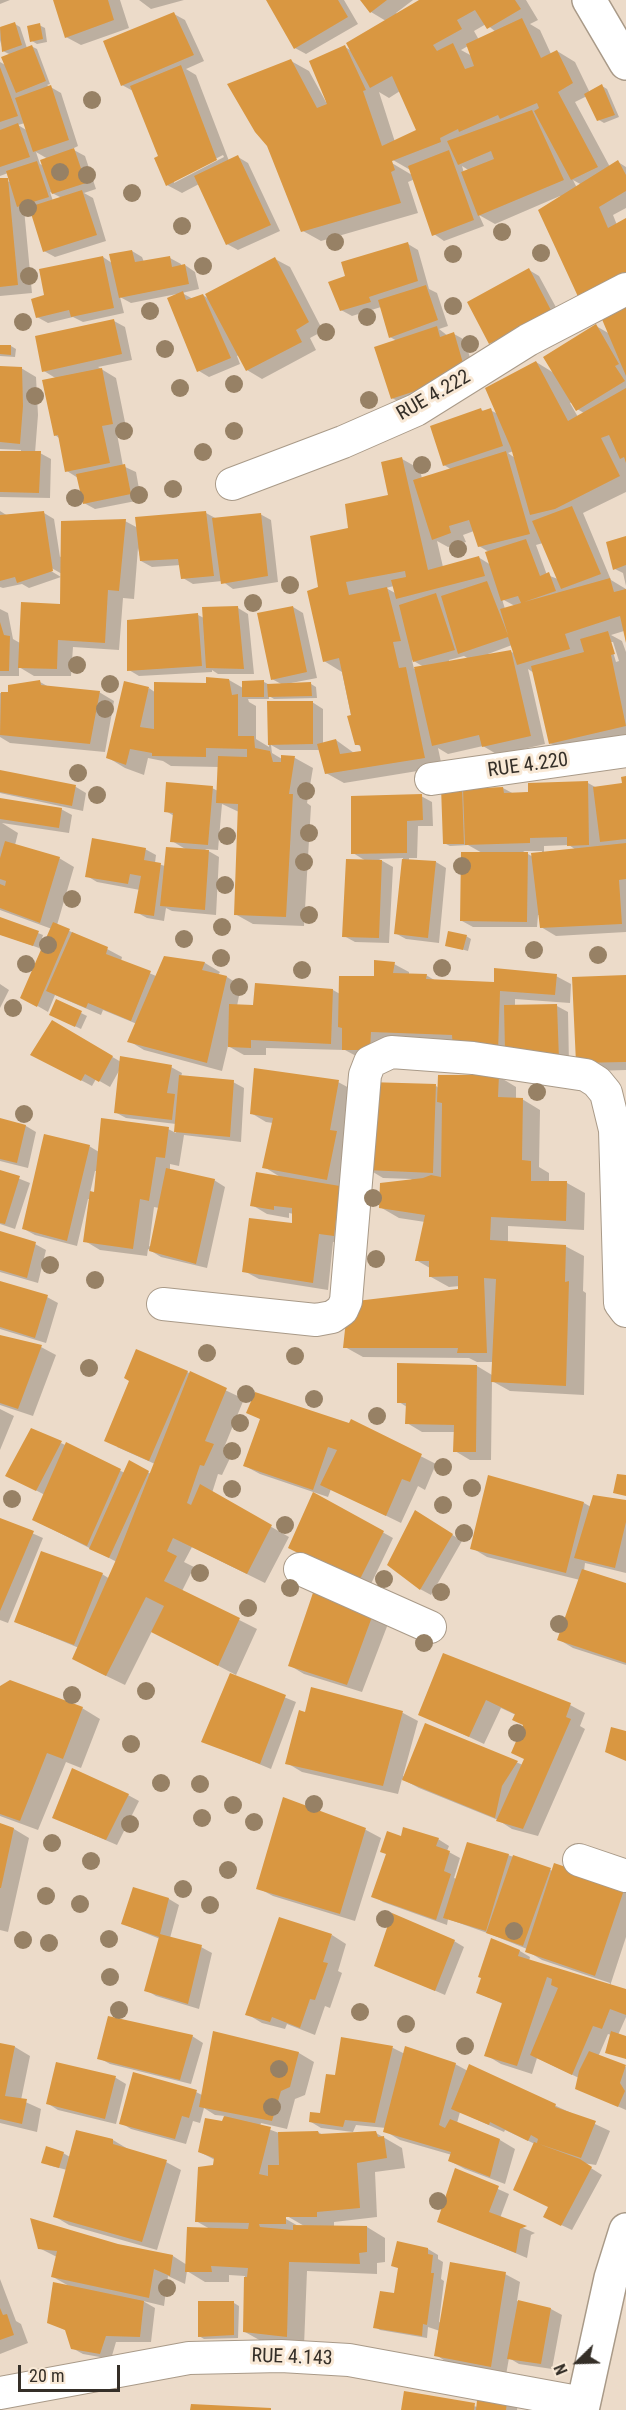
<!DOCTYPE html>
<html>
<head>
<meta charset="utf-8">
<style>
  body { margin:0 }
  #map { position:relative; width:626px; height:2410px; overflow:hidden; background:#ecdbc9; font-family:"Roboto Condensed",sans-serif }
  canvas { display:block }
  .north { position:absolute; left:548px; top:2332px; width:60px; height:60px; -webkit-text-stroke:4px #f9e9d6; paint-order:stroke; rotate:247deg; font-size:16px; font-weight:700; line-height:24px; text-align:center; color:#352f28 }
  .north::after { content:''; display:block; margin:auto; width:21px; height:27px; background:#352f28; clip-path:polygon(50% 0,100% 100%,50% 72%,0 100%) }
  .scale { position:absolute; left:18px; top:2365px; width:102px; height:27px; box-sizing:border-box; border:3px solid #352f28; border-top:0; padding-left:8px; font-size:18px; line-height:21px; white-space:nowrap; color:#352f28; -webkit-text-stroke:4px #f9e9d6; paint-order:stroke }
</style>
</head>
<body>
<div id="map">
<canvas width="626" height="2410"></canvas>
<div class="north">N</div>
<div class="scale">20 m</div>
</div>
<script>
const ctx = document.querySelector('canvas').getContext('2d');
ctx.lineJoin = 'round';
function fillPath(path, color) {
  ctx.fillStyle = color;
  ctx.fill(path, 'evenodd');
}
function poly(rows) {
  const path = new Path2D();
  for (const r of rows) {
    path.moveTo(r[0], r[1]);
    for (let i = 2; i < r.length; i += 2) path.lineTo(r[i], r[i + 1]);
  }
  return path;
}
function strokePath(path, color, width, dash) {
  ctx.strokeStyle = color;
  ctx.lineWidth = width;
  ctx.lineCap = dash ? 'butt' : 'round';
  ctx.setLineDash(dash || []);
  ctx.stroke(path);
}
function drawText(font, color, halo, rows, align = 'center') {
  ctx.font = font + ' "Roboto Condensed",sans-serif';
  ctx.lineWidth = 6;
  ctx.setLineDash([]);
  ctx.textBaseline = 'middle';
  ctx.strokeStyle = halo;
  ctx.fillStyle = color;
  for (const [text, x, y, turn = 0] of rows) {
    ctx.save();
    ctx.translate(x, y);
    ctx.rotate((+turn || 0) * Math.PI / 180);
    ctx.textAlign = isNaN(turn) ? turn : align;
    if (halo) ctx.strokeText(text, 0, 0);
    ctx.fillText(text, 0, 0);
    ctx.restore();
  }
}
const shadow = poly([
  [0,0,10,0,0,4],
  [55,0,120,0,129,28,81,45,66,37],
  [139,0,184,0,151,9],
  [267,0,344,0,358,24,306,54,295,48],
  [362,0,413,0,396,13,397,15,422,0,526,0,538,20,530,24,540,30,551,54,557,51,575,62,590,93,602,86,607,89,619,117,604,123,599,120,587,96,575,102,610,167,618,162,626,167,626,208,613,215,617,225,626,220,626,297,560,196,495,224,479,215,484,226,444,241,434,234,415,179,408,182,418,213,321,241,303,231,291,61,309,71,326,102,328,101,345,47,352,51,386,21,371,12],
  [486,24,496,32,479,40,474,31],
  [468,46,472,56,461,50],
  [400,91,418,131,395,142,379,92,389,98],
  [386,156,412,171,412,175,385,159],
  [462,166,470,171,464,173],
  [573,180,582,185,577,188],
  [174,14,185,20,204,61,186,69,196,75,229,161,238,157,248,163,280,231,238,250,227,244,199,184,182,193,167,185,160,157,133,91,122,85],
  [223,155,224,157,174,183,174,180],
  [15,24,20,27,27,48,31,46,37,49,50,84,47,85,61,93,78,146,72,149,85,156,96,189,84,193,93,198,106,241,55,257,44,251,31,207,24,209,32,293,0,296,0,180,11,182,8,173,0,176,0,62,7,66,11,55,3,51,0,40,0,28],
  [25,123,28,131,18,125],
  [36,152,48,159,44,166,40,164],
  [50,192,62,198,53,201],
  [39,25,45,28,47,42,37,44,32,41],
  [408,244,418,250,429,289,437,293,448,326,439,329,448,336,454,334,465,340,475,376,403,404,392,398,397,341,390,337,381,307,352,316,341,310,346,277],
  [132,251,142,257,144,262,170,258,181,264,181,266,185,265,195,272,199,289,182,293,193,299,203,295,209,299,275,259,290,267,323,331,310,338,316,350,262,379,247,370,239,355,237,356,240,364,209,377,199,371,177,294,131,303,120,297,124,313,83,322,73,317,48,323,37,317,46,296,103,257,112,263],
  [529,270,539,276,564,322,501,349,491,343],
  [114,321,125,327,132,360,98,367,116,378,127,432,117,434,123,466,136,472,141,500,95,509,84,503,78,478,67,471,59,438,55,435,57,379,44,371],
  [596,326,610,334,626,372,626,492,583,513,611,580,626,589,626,641,624,631,611,635,622,641,626,652,626,738,565,752,550,743,534,673,528,669,545,744,498,755,483,746,448,754,438,748,442,767,344,783,326,773,320,750,280,750,271,745,272,753,282,759,295,758,313,768,307,803,311,806,304,926,253,924,235,914,239,812,222,804,218,850,205,849,219,857,216,915,172,911,166,908,164,921,147,918,136,912,140,890,97,882,87,876,145,849,156,855,155,863,165,866,187,850,172,841,174,816,166,811,212,788,218,791,219,767,171,766,163,761,148,758,144,775,125,768,107,757,149,688,156,693,229,680,243,688,264,682,270,685,283,685,272,679,293,607,303,613,317,678,291,683,292,685,311,684,316,687,317,698,274,699,269,696,269,699,248,699,249,702,256,706,256,739,269,747,269,702,312,702,323,709,323,744,336,740,354,753,363,752,362,748,357,744,342,672,324,661,320,588,350,529,390,496,402,459,420,469,422,479,452,470,444,465,480,409,485,412,490,410,498,414,536,362,554,373],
  [572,402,577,409,584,413,578,417,570,403],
  [514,451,515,458,508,453],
  [474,531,479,546,489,552,491,565,478,557,443,567,437,541,448,547,466,542,463,535],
  [543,543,558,579,547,575,536,545],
  [394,586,397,594,386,588],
  [502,599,515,606,505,609],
  [610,642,613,642,619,661,616,662],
  [512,645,515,654,510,651,488,655,488,654],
  [464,656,469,659,449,662,449,660],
  [412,660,424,667,414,669],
  [0,346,11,346,16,349,15,357,0,356],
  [0,368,21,368,36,377,38,415,35,453,40,453,51,459,50,498,0,497,0,452,21,453,21,450,0,449],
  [0,511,8,516,44,513,54,519,60,557,125,521,138,528,206,513,217,519,260,514,271,520,278,582,233,589,222,581,193,584,183,578,181,565,152,567,141,561,138,548,134,599,123,598,119,650,73,647,71,676,34,676,19,667,19,676,0,676,0,609,8,613,13,639,20,643,62,605,62,574,48,566,46,568,61,577,29,588,22,584,3,588,0,587],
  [626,538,626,586,623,573,615,569],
  [238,608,248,614,254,674,218,674,212,670,212,672,139,676,129,670,198,615,204,618],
  [40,682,49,687,99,692,114,701,105,752,10,743,0,737,0,693,10,693],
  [0,772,76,787,86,793,83,811,0,793],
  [626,777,626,932,556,936,541,927,540,915,538,915,537,927,473,927,462,921,484,854,468,845,450,846,444,843,442,789,503,788,514,794,588,783,597,788,624,785],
  [569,845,576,850,544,853,544,846],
  [523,851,542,851,542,853,533,857],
  [421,796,432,802,433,826,418,826,417,858,409,858,409,861,436,862,446,868,439,943,406,939,395,933,403,858,379,859,393,867,389,943,355,942,344,936,366,861,353,853],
  [0,800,61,809,72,815,69,833,2,823,18,833,15,845,59,858,74,867,57,925,107,949,122,957,121,961,156,976,165,958,205,963,220,972,218,975,227,977,241,986,237,1006,254,1006,256,985,333,990,340,994,375,977,394,964,409,972,409,975,426,975,436,981,496,983,556,976,571,984,570,1003,515,999,515,1007,557,1006,568,1012,569,1064,358,1057,345,1050,266,1048,266,1055,244,1055,228,1046,222,1071,144,1050,129,1041,137,1024,103,1010,101,1015,55,995,48,1012,22,997,52,929,0,910],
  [0,918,43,935,39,948,0,934],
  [466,936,471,939,468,951,446,945],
  [626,976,626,1070,593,1071],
  [0,984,9,990,0,1008],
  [57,1001,87,1016,81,1029,56,1017],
  [53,1022,121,1062,171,1067,182,1073,181,1077,233,1082,244,1088,241,1142,184,1135,179,1166,170,1164,170,1170,214,1180,225,1187,207,1268,161,1257,148,1249,147,1256,100,1250,85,1241,91,1199,88,1199,77,1246,35,1235,24,1229,89,1146,99,1152,168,1129,176,1133,176,1124,126,1118,115,1112,120,1069,110,1087,96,1079,92,1086,43,1060],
  [95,1171,97,1171,95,1193,90,1193],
  [154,1207,159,1208,151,1247,149,1246],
  [498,1076,516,1087,516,1099,522,1099,540,1110,539,1167,549,1173,549,1183,567,1183,585,1193,584,1230,508,1226,508,1243,565,1246,584,1256,583,1291,586,1293,584,1395,510,1391,492,1381,491,1460,470,1460,455,1451,455,1432,422,1432,407,1423,407,1407,399,1402,477,1366,492,1375,493,1362,477,1362,469,1358,363,1357,345,1347,460,1290,460,1286,449,1287,431,1277,430,1268,416,1260,425,1222,399,1218,380,1207,412,1179,383,1178,368,1169,436,1086,439,1088],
  [338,1082,353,1090,349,1244,333,1242,328,1290,259,1279,244,1271,293,1225,294,1214,289,1213,289,1218,267,1214,252,1205,282,1178,264,1167,273,1123,266,1122,251,1113],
  [0,1120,26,1126,36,1132,28,1168,0,1161],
  [0,1171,30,1183,15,1229,0,1224],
  [0,1233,35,1244,46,1250,38,1283,0,1272],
  [0,1282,47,1297,58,1303,46,1343,0,1329],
  [0,1336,41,1347,56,1355,33,1416,0,1405],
  [187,1372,244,1399,223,1450,231,1456,222,1475,218,1474,212,1493,289,1537,265,1583,192,1547,184,1562,194,1567,182,1591,257,1629,236,1675,152,1631,125,1685,92,1669,79,1648,16,1622,102,1574,110,1579,117,1562,34,1520,45,1495,18,1481,61,1443,125,1473,130,1462,151,1474,155,1464,117,1447],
  [0,1409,14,1416,0,1450],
  [248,1412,350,1425,352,1421,436,1464,425,1490,418,1486,401,1523,331,1489,328,1497,260,1474,245,1466,262,1420],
  [314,1494,393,1538,369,1588,300,1554],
  [626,1502,626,1573,585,1563,584,1571,626,1585,626,1665,573,1648,558,1639,580,1580,487,1557,472,1548,584,1503,591,1507],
  [426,1518,462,1541,431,1595,420,1589],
  [0,1519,43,1538,8,1623,0,1620],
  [317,1586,391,1616,362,1692,304,1674,289,1665],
  [443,1655,570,1705,585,1713,580,1726,585,1729,538,1836,512,1829,498,1820,419,1788,402,1779,398,1794,302,1772,287,1763,306,1714,312,1689,403,1713,418,1721,403,1776,405,1777,426,1725,523,1765,525,1760,525,1725,516,1715,501,1708,484,1744,420,1714],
  [230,1675,296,1702,271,1769,203,1741],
  [0,1687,82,1708,100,1719,81,1768,66,1762,38,1830,0,1816],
  [128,1795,139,1801,117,1845,54,1818],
  [284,1799,366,1830,381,1838,355,1921,273,1896,258,1888],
  [0,1825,14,1829,29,1838,8,1932,0,1930],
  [402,1838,438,1839,449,1846,447,1851,460,1858,454,1878,457,1879,508,1855,553,1871,626,1889,626,1937,610,1986,626,1991,626,2017,618,2035,626,2037,626,2059,611,2035,608,2034,598,2057,626,2067,626,2110,576,2088,579,2078,537,2058,532,2074,501,2064,486,2055,503,2004,478,1993,492,1940,520,1951,530,1957,529,1961,609,1985,610,1983,542,1960,527,1951,527,1949,490,1934,448,1919,447,1925,383,1902,373,1896],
  [134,1889,169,1899,179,1905,170,1938,201,1947,212,1953,199,2009,156,1996,146,1990,160,1939,123,1924],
  [332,1935,346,1944,338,1971,342,1973,330,2008,325,2006,315,2035,287,2024,285,2029,262,2023,247,2014],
  [454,1941,464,1947,445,1995,376,1965],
  [214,2033,299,2053,314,2062,305,2095,295,2099,287,2129,261,2123,260,2126,279,2133,318,2132,323,2135,376,2133,402,2148,405,2168,375,2172,377,2217,334,2222,334,2227,367,2227,385,2238,385,2262,377,2263,377,2274,307,2271,304,2346,263,2342,245,2332,245,2276,229,2275,229,2282,205,2282,187,2271,185,2284,168,2276,164,2306,143,2301,155,2308,151,2342,116,2342,111,2359,83,2354,72,2348,67,2331,49,2322,69,2286,53,2277,57,2257,39,2248,117,2245,173,2256,187,2265,210,2229,196,2221,215,2160,200,2152,223,2123,225,2116,215,2115,204,2108,200,2123,193,2121,186,2144,131,2129,121,2123,196,2092,202,2095],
  [280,2212,306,2227,300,2227,279,2215],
  [192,2036,203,2043,191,2084,110,2064,99,2058],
  [342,2039,393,2048,405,2054,455,2064,468,2071,470,2066,610,2131,596,2165,583,2163,602,2175,572,2230,555,2222,535,2144,505,2130,504,2132,460,2112,457,2123,500,2140,515,2149,505,2184,465,2169,450,2161,452,2155,400,2140,385,2131,386,2128,356,2125,353,2132,321,2128,311,2122,322,2114,337,2076],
  [0,2045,15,2047,30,2056,21,2100,41,2109,37,2132,0,2123],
  [57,2064,116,2078,126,2084,116,2124,58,2110,47,2103],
  [113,2140,128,2149,166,2162,181,2170,157,2250,69,2225,54,2216,67,2170,48,2165,63,2153,70,2157],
  [456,2170,509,2194,500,2218,535,2233,531,2235,527,2258,439,2221],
  [428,2249,438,2255,438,2259,443,2262,441,2279,444,2281,439,2322,441,2323,505,2274,520,2282,517,2301,551,2309,562,2315,552,2369,519,2364,509,2358,506,2375,450,2364,436,2355,440,2331,428,2327,427,2338,380,2330,375,2327,395,2294],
  [0,2279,16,2321,21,2324,28,2343,0,2354],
  [234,2303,239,2306,238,2338,204,2339,199,2336],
  [405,2392,478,2407,518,2402,517,2410,402,2410]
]);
const building = poly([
  [53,0,108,0,114,20,65,38],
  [266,0,338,0,348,17,294,49],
  [360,0,387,0,370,13],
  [419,0,515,0,521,9,487,29,475,10,457,20,462,29,433,45,437,51,453,43,465,69,474,66,466,44,522,18,541,58,557,50,573,83,558,92,598,167,571,180,534,111,539,108,537,103,500,119,498,115,459,132,458,129,440,138,441,142,392,161,395,170,391,172,401,203,301,232,267,146,255,132,227,84,291,59,317,108,327,104,309,61,345,45,366,90,363,91,382,146,416,130,392,76,370,88,346,43],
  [174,12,194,55,121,86,103,41],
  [15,22,22,45,2,52,0,27],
  [40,23,43,39,30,42,27,26],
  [32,45,46,81,16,93,1,57],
  [181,65,217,160,166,186,154,158,158,156,130,86],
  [0,67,18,116,0,122],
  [602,84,615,115,597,121,584,94],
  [51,85,69,140,33,152,15,98],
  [532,110,564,180,478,216,461,172,494,159,491,151,458,165,447,141],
  [18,123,30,157,0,167,0,130],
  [74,148,86,183,52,194,40,160],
  [449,150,474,220,432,236,408,166],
  [238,155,271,225,226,245,194,176],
  [618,160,626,175,626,191,599,207,608,228,626,218,626,282,581,303,538,210],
  [37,161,49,197,17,207,6,171],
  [0,178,8,178,18,285,0,287],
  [82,190,97,235,43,252,29,207],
  [408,242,418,281,369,297,371,302,340,311,328,282,345,276,341,262],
  [132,250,135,262,170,256,172,267,185,264,189,284,119,298,109,254],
  [103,256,114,308,71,317,69,310,36,318,31,299,44,295,39,269],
  [275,257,309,322,296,330,302,342,246,371,205,294],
  [529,268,554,316,525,325,489,344,467,302],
  [426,285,438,320,389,338,378,300],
  [183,291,186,300,203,294,231,358,197,372,167,298],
  [626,305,626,376,601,317],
  [114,319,122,354,42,372,35,336],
  [596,324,619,364,615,366,625,381,576,411,543,357],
  [437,326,440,337,454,332,465,370,458,377,391,399,374,347],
  [0,345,11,345,11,355,0,354],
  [536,361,568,421,626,388,626,463,624,457,620,459,609,435,601,438,620,476,555,509,530,515,511,448,485,388],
  [0,366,22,367,23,406,20,444,0,442],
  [102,368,113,424,102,426,110,463,65,472,58,435,54,436,42,380],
  [481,408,482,411,491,408,503,446,443,466,430,426],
  [0,451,41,451,39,493,0,492],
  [506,451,530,534,478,547,469,520,449,526,451,533,432,540,413,480],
  [402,457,428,570,479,556,485,576,396,599,391,580,406,577,405,571,346,582,349,595,387,587,401,641,393,642,399,668,406,667,425,758,325,774,317,744,336,739,340,754,361,751,360,745,355,745,347,716,351,715,339,658,323,662,307,591,318,587,310,536,348,528,345,504,388,495,381,462],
  [125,464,131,494,83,504,76,474],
  [572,506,601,574,561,589,532,521],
  [44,511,53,571,17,583,15,577,0,581,0,515],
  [206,511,214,576,181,579,178,559,140,561,135,517],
  [261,513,268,576,221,584,212,518],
  [126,519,119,591,108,590,105,643,58,640,57,669,18,668,21,602,60,604,61,521],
  [626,536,626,565,613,570,606,542],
  [526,539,540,576,549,572,556,591,524,602,610,578,614,592,626,589,626,643,620,616,565,634,570,649,517,665,508,637,458,654,441,596,487,581,508,635,500,609,521,603,518,596,501,601,485,552],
  [436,593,455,650,413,662,399,605],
  [238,606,244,669,206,668,202,607],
  [293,606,307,672,271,680,257,613],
  [198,613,202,666,127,671,127,620],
  [0,622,4,635,10,636,9,671,0,671],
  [608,631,615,654,611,655,626,726,549,744,531,666,584,652,580,639],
  [511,650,531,736,482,747,479,735,432,746,414,667],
  [206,677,229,679,232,695,238,694,238,736,254,736,255,748,270,751,273,762,281,762,281,755,295,756,289,794,293,794,286,917,234,915,238,804,216,803,218,756,247,757,247,749,206,748,206,757,152,756,152,753,130,749,126,765,106,758,124,681,149,687,140,727,154,729,154,682,206,683],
  [40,680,41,685,100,691,90,744,0,735,1,692,8,692,8,685],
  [264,680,264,697,242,697,242,681],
  [311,682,312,696,268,697,267,684],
  [267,701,313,701,313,744,268,745],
  [0,770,76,785,72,806,0,792],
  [626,776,626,839,600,842,593,787,622,783,621,777],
  [588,781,589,845,567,846,567,837,530,838,530,843,465,845,463,789,503,787,504,793,528,792,528,783],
  [166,782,213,786,208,845,170,842,173,813,164,812],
  [441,787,462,788,464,844,443,844],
  [422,794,423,820,407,821,407,853,351,854,351,796],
  [0,798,62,808,59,828,0,819],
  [92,838,146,848,144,860,161,863,154,916,134,913,141,876,130,874,128,884,85,877],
  [5,841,60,857,40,923,0,908,0,884,5,886,6,881,0,879,0,858],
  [626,843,626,879,619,880,622,924,540,928,531,853],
  [166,847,209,850,205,910,160,906],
  [461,852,528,852,527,922,460,921],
  [346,859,382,860,379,938,342,937],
  [402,859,436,861,428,938,394,934],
  [0,917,39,931,33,946,0,935],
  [53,922,70,929,37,1007,20,998],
  [448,931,467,935,463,950,445,946],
  [72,932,108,947,106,954,151,971,131,1021,88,1003,86,1008,46,991],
  [164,956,205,962,202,970,227,976,207,1063,127,1042],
  [374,960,395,962,393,973,427,974,426,979,494,982,494,968,557,974,555,995,500,991,498,1053,453,1050,452,1035,371,1032,370,1050,342,1050,342,1028,338,1027,339,976,374,976],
  [626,975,626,1062,576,1063,572,977],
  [255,983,333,989,331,1044,251,1040,251,1048,228,1047,229,1004,253,1005],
  [56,999,82,1011,75,1027,49,1015],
  [557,1004,559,1059,541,1059,541,1051,505,1052,504,1005],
  [52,1020,113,1056,99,1082,85,1074,81,1081,30,1055],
  [120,1056,172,1065,167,1093,175,1094,172,1120,114,1113],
  [254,1068,339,1080,330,1130,337,1131,327,1180,262,1168,273,1118,250,1114],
  [179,1075,234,1080,230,1137,174,1132],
  [438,1075,499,1075,498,1097,523,1098,522,1160,531,1161,531,1181,567,1181,566,1221,491,1217,490,1240,566,1245,565,1282,569,1281,566,1386,491,1382,496,1279,484,1278,487,1353,457,1353,458,1348,343,1348,348,1302,458,1289,458,1276,429,1277,429,1261,415,1261,425,1215,379,1208,380,1183,423,1178,431,1175,441,1177,442,1103,437,1102],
  [368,1082,436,1084,433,1173,366,1170],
  [0,1118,26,1125,17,1163,0,1159],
  [101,1118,169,1127,165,1158,156,1157,149,1201,140,1199,133,1249,83,1242,90,1191,94,1192],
  [44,1134,90,1145,67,1241,22,1229],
  [166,1168,215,1179,196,1264,149,1251],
  [0,1170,20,1176,5,1224,0,1223],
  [256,1172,340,1186,334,1236,319,1234,313,1283,242,1272,249,1218,292,1223,292,1208,274,1206,274,1210,250,1206],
  [0,1231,36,1242,27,1278,0,1270],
  [0,1281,48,1295,35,1338,0,1327],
  [0,1335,42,1345,18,1409,0,1403],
  [136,1349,188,1371,149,1461,104,1441,129,1381,124,1378],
  [397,1363,477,1365,476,1452,453,1452,454,1425,405,1424,406,1403,397,1403],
  [190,1371,227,1388,205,1441,214,1444,204,1466,200,1465,187,1503,191,1505,200,1484,272,1525,247,1574,173,1538,167,1551,177,1556,164,1581,240,1618,218,1666,151,1632,164,1606,146,1597,106,1676,72,1659,115,1562],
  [255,1392,349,1423,351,1419,422,1454,410,1482,402,1479,386,1516,320,1485,337,1450,328,1447,313,1490,243,1466,260,1419,246,1413],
  [31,1428,62,1441,36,1491,5,1476],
  [66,1442,121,1469,87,1546,32,1520],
  [129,1460,149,1471,109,1558,89,1549],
  [617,1474,626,1475,626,1496,613,1493],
  [488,1475,584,1502,566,1573,470,1549],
  [313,1492,384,1531,358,1583,288,1548],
  [593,1495,626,1500,626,1522,615,1568,574,1558],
  [415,1510,453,1534,420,1590,387,1565],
  [0,1518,34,1531,0,1611],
  [41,1551,103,1573,74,1645,14,1622],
  [582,1569,626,1583,626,1663,557,1640],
  [316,1584,376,1606,347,1685,288,1666],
  [443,1653,571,1703,566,1717,571,1719,523,1829,496,1821,524,1759,511,1753,523,1725,512,1720,515,1714,486,1700,469,1737,418,1715],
  [230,1673,286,1695,260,1764,201,1742],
  [10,1680,83,1707,63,1759,47,1753,20,1821,0,1814,0,1686],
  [311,1687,403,1711,383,1786,285,1764,299,1710,305,1712],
  [425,1723,518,1761,502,1786,495,1818,402,1780],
  [611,1727,626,1731,626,1761,605,1752],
  [72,1768,129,1794,106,1840,52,1818],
  [283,1797,366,1828,340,1914,256,1889],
  [0,1823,14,1828,1,1888,0,1888],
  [403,1827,439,1838,436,1846,450,1851,444,1871,451,1874,436,1920,371,1897,386,1854,380,1852,387,1831,401,1836],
  [467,1842,509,1854,486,1931,443,1918],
  [513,1855,551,1868,523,1946,486,1933],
  [554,1863,625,1887,595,1976,525,1952],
  [133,1887,169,1898,160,1934,202,1945,188,2004,144,1991,159,1937,121,1924],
  [392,1913,455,1940,435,1991,374,1966],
  [279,1917,332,1934,323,1962,328,1963,315,2000,310,1999,300,2028,272,2017,270,2022,245,2015],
  [491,1938,520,1950,518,1956,626,1989,626,2015,610,2009,602,2029,593,2026,572,2075,530,2055,558,1988,551,1985,552,1979,547,1977,517,2066,484,2056,502,2003,476,1993,481,1978,478,1977],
  [108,2016,193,2035,180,2080,97,2059],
  [213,2031,299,2052,290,2087,281,2091,272,2121,199,2107],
  [611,2031,626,2036,626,2059,605,2053],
  [341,2037,393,2046,375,2123,345,2120,343,2127,309,2122,310,2112,320,2113,326,2074,335,2075],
  [0,2043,15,2046,5,2096,27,2099,22,2124,0,2119],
  [405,2046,456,2063,439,2125,445,2128,450,2119,500,2139,490,2177,448,2161,451,2152,383,2132],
  [589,2051,626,2065,620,2083,625,2091,618,2107,575,2089,579,2071],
  [56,2062,116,2076,105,2119,46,2104],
  [469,2064,556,2104,555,2107,596,2121,581,2158,539,2144,580,2159,592,2167,561,2226,543,2217,548,2207,513,2190,534,2142,537,2143,538,2139,531,2135,528,2141,490,2122,489,2125,451,2109],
  [133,2072,197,2090,189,2118,182,2116,175,2139,119,2124],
  [224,2116,271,2127,259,2174,268,2176,268,2165,279,2165,278,2132,318,2131,319,2134,376,2131,378,2137,384,2136,387,2158,357,2163,360,2208,317,2212,317,2217,286,2217,286,2224,259,2224,260,2227,293,2230,293,2225,367,2226,367,2252,359,2253,360,2264,289,2262,287,2337,243,2332,244,2277,247,2277,248,2268,211,2266,212,2272,185,2272,187,2227,248,2229,249,2223,195,2222,198,2167,213,2165,214,2158,198,2152,205,2118,222,2121],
  [76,2130,113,2139,113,2144,167,2160,142,2242,53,2217],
  [46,2146,64,2152,59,2168,41,2163],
  [455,2168,499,2186,489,2212,527,2226,520,2229,516,2253,437,2222],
  [30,2218,118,2244,173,2255,170,2276,154,2269,149,2298,51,2277,57,2251,38,2249],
  [397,2241,428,2248,428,2254,433,2255,431,2273,434,2273,427,2325,423,2324,422,2336,373,2328,380,2291,394,2293,398,2268,391,2266],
  [450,2262,506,2272,491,2367,434,2356],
  [53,2282,144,2301,140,2337,106,2336,100,2354,71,2349,65,2330,47,2323],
  [518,2300,551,2308,541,2364,507,2359],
  [198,2301,234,2301,234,2335,198,2337],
  [0,2308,3,2315,7,2314,14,2335,0,2340],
  [404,2391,475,2403,474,2410,401,2410],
  [478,2391,508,2395,506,2410,476,2410],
  [191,2404,271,2408,271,2410,190,2410]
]);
const minor = poly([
  [232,484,343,442,416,410,528,340,626,289],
  [431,779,626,751],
  [163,1304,316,1320,332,1317,342,1310,346,1301,365,1075,370,1062,391,1052,473,1058,586,1075,597,1082,606,1093,615,1130,620,1303,626,1311],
  [300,1569,430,1627],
  [579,1860,626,1876],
  [0,2393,189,2358,281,2356,349,2360,583,2403]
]);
const primary = poly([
  [589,0,626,63],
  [582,2410,611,2278,626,2230]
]);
const trees = [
  [92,100],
  [60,172],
  [87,175],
  [132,193],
  [28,208],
  [182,226],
  [502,232],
  [335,242],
  [541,253],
  [453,254],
  [203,266],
  [29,276],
  [453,306],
  [150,311],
  [367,317],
  [23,322],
  [326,332],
  [470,344],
  [165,349],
  [234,384],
  [180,388],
  [35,396],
  [369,400],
  [124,431],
  [234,431],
  [203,452],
  [422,465],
  [173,489],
  [139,495],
  [75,498],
  [458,549],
  [290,585],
  [253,603],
  [77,665],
  [110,684],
  [105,709],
  [78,773],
  [306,791],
  [97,795],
  [309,833],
  [227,836],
  [304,862],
  [462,866],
  [225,885],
  [72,899],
  [309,915],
  [222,927],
  [184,939],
  [48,945],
  [534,950],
  [598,955],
  [221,958],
  [26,964],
  [442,968],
  [302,970],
  [239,987],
  [13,1008],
  [537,1092],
  [24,1114],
  [373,1198],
  [376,1259],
  [50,1265],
  [95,1280],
  [207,1353],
  [295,1356],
  [89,1368],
  [246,1394],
  [314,1399],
  [377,1416],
  [240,1423],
  [232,1451],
  [443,1467],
  [472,1488],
  [232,1489],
  [12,1499],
  [443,1505],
  [285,1525],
  [464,1533],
  [200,1573],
  [384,1579],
  [290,1588],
  [441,1592],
  [248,1608],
  [559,1624],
  [424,1643],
  [146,1691],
  [72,1695],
  [517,1733],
  [131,1744],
  [161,1783],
  [200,1784],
  [314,1804],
  [233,1805],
  [202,1818],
  [254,1822],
  [130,1824],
  [52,1843],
  [91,1861],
  [228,1870],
  [183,1889],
  [46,1896],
  [80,1904],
  [210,1905],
  [385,1919],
  [514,1931],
  [109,1939],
  [23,1940],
  [49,1943],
  [110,1977],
  [119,2010],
  [360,2012],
  [406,2024],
  [465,2046],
  [279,2069],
  [272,2107],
  [438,2201],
  [167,2288]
];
const streetNames = [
  ["RUE 4.222",434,396,-30],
  ["RUE 4.220",528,766,-8],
  ["RUE 4.143",292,2358,2]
];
fillPath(shadow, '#0003');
fillPath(building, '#d99741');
strokePath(minor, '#a99a88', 34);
strokePath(primary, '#a99a88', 36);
strokePath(minor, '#fff', 32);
strokePath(primary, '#fff', 33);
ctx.fillStyle = '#978165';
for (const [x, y] of trees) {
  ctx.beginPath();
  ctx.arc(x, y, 9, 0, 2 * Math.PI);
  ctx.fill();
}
drawText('20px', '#352f28', '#f9e9d6', streetNames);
</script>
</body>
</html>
